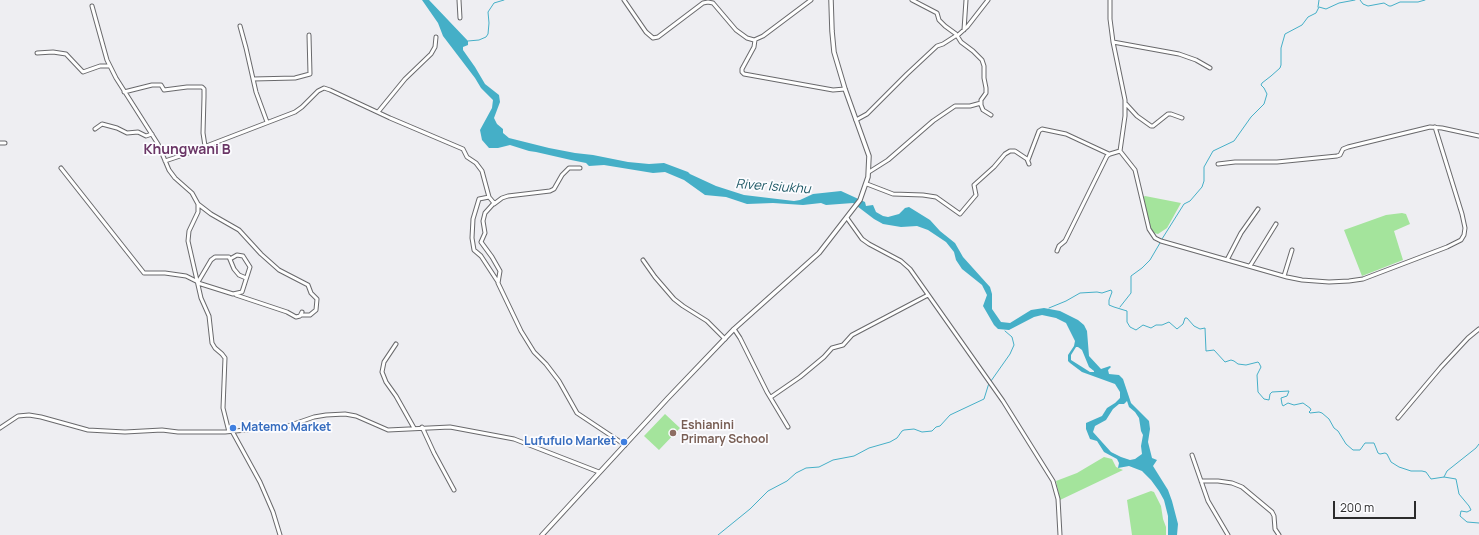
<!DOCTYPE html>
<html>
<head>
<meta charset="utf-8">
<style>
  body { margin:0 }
  #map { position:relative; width:1479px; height:535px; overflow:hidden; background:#eeeef2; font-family:Manrope,sans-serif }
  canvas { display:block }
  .scale { position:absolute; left:1333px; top:501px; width:83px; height:18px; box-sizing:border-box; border:2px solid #2b2b2c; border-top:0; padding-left:5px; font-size:12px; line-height:14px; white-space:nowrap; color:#2b2b2c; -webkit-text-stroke:3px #fcfcff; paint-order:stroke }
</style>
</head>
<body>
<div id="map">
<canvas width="1479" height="535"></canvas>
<div class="scale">200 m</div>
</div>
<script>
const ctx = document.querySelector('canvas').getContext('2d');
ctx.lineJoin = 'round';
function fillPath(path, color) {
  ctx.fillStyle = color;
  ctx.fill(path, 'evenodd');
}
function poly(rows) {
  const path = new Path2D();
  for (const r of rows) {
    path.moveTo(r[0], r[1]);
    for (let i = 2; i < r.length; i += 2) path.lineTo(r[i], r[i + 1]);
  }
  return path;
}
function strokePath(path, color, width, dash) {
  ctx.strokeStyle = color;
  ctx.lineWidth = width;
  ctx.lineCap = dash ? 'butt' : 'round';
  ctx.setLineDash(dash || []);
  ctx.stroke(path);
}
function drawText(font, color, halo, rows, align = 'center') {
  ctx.font = font + ' Manrope,sans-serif';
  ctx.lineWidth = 3.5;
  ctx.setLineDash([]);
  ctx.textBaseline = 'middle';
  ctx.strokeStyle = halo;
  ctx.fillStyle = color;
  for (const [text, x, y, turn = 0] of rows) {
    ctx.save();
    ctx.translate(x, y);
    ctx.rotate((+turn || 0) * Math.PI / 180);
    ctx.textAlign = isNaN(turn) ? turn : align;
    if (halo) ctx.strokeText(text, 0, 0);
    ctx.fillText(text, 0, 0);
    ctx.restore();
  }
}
const green = poly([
  [1145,196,1181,203,1167,228,1158,234,1154,233,1149,227,1143,197],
  [1402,213,1406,214,1410,224,1394,231,1403,260,1362,276,1344,230,1386,215],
  [665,414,680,428,659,450,644,436],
  [1104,457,1112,459,1116,467,1123,470,1060,500,1056,481,1077,473],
  [1151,491,1154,492,1161,506,1163,519,1166,527,1166,535,1132,535,1127,500]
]);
const water = poly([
  [422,0,429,0,468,41,468,45,463,47,463,50,475,67,485,84,499,95,500,102,494,118,497,124,503,129,503,133,509,138,549,148,575,153,593,155,628,162,649,164,664,163,688,172,690,174,716,186,744,195,794,201,800,200,813,194,841,191,865,202,866,206,873,205,876,212,883,216,888,217,899,214,905,208,909,207,930,220,940,231,955,243,963,257,990,287,992,294,992,309,1001,322,1010,323,1031,310,1044,308,1060,311,1078,320,1084,325,1087,331,1089,356,1101,369,1110,366,1111,367,1108,370,1109,374,1119,375,1123,379,1131,403,1149,421,1150,429,1148,442,1152,458,1157,460,1153,466,1168,490,1172,501,1178,524,1177,535,1168,535,1168,516,1164,500,1159,491,1151,480,1142,471,1129,466,1118,468,1119,463,1117,459,1104,452,1097,441,1090,439,1086,429,1086,423,1102,416,1107,408,1115,403,1120,398,1120,392,1115,384,1082,372,1070,363,1068,361,1068,355,1074,346,1075,341,1066,323,1056,318,1042,315,1034,317,1009,330,998,329,994,325,983,306,987,295,982,285,962,269,956,260,954,252,946,242,928,230,917,226,901,227,883,224,874,219,853,203,826,205,821,203,803,205,773,203,747,204,726,197,705,195,684,180,665,172,653,173,604,165,589,166,586,163,571,160,536,152,529,151,510,145,498,148,489,148,482,140,480,130,492,108,493,100,481,88,475,78,443,36,438,23],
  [1076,347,1078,347,1082,350,1089,367,1094,371,1094,372,1090,372,1071,360,1071,355],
  [1127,401,1129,407,1135,412,1139,418,1141,431,1143,435,1141,446,1142,454,1135,459,1130,460,1121,457,1111,452,1093,432,1095,426,1106,420,1113,409,1119,404,1124,404]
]);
const stream = poly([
  [1360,0,1363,4,1368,6,1384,3,1389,6,1391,6,1400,2,1418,2,1425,0],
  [1318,7,1319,0],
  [468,41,479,40,486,37,488,34,489,23,488,12,494,3,504,0],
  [1162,239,1184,204,1190,201,1202,187,1204,181,1204,167,1213,151,1234,141,1251,117,1264,104,1267,94,1264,88,1261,85,1262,83,1271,76,1280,68,1281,65,1281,48,1285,34,1302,25,1308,17,1316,13,1319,7,1326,9,1339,3,1355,0],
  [1120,307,1131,293,1131,276,1142,268,1150,260,1160,243],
  [1049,308,1066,301,1080,293,1097,292,1102,293,1111,290,1112,292,1109,300,1109,305,1114,307,1127,311,1127,322,1130,327,1136,330,1143,325,1151,328,1156,325,1162,325,1169,322,1177,329,1183,324,1185,318,1187,318,1194,326,1200,329,1205,328,1206,351,1214,350,1225,362,1231,360,1234,361,1238,364,1246,365,1258,362,1259,363,1261,367,1257,375,1258,392,1264,399,1269,400,1270,394,1272,392,1289,391,1287,396,1281,398,1282,404,1283,406,1288,403,1294,405,1303,403,1310,408,1311,410,1309,412,1310,413,1319,412,1322,413,1329,419,1334,428,1338,431,1346,444,1353,450,1360,450,1365,443,1374,443,1378,453,1380,454,1385,453,1387,454,1391,462,1399,467,1411,471,1422,471,1426,472,1431,479,1444,477,1456,479,1459,494,1469,506,1471,510,1467,512,1461,511,1460,516,1467,522,1479,523],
  [991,381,1010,354,1014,345,1012,337,1005,331],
  [1444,477,1447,471,1476,448,1479,444],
  [718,535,750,509,768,491,787,481,796,473,806,468,819,467,833,460,854,456,869,448,890,442,897,438,902,431,904,430,914,429,922,432,932,431,936,427,940,426,950,415,984,399,989,383]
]);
const minor = poly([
  [459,0,460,18],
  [624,0,646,32,653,38,658,37,703,3,708,2,713,3,736,30,747,38,754,40,763,36,811,0],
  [912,0,937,13,939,20,945,26,956,34,961,42,973,51,982,60,984,66,984,78,986,88,986,93,981,100,981,105,983,110,991,115],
  [1110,0,1110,19,1113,42,1125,100,1125,116,1120,151,1135,170,1149,229,1155,238,1161,241,1287,277,1302,280,1329,282,1349,281,1363,279,1447,247,1461,240,1464,235,1465,228,1462,214,1435,127],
  [92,6,107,60,116,78,158,144,169,170,175,178,192,193,198,204,198,212,189,231,188,241,201,298,209,316,212,343,215,348,222,354,225,358,223,408,229,432],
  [240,26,246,48,256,92,267,122],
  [964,30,966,0],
  [957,36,967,27,988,0],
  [755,40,754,47,742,69,742,72,744,74,833,90,845,89],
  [1113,42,1179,54,1196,60,1210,68],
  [37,53,53,52,66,54,83,72,100,66,109,66],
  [253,79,295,78,310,74,309,35],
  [124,92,152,85,161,85,164,90,187,87,202,87,204,89,204,97,203,133,205,146],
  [1126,104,1137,116,1151,126,1153,126,1168,114,1171,114,1182,118],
  [378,112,405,79,431,54,435,47,436,37],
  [856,120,867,114,907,74,937,46,943,44,957,35],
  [95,129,102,124,117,128,127,133,138,132,146,136,152,134],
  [0,143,5,143],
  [1028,160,1039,131,1042,129,1066,134,1109,154],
  [165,161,183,155,295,112,302,107,318,91,324,88,330,90,390,118,463,149,467,157,476,163,482,171,489,197,494,203,485,213,483,221,485,233,481,242,492,257,500,271,498,283,521,331,534,352,546,364,559,381,577,413,625,445],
  [1218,164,1235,162,1277,162,1337,156,1340,155,1343,149,1348,147,1430,127,1442,128,1479,136],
  [61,168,144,273,165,273,186,276,198,282,211,260,215,257,229,257,234,269,239,275,246,278],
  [869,172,888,160,933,121,955,106,970,106,981,103],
  [867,184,893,194,923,195,936,197,960,214,976,195,974,185,994,167,1005,154,1010,151,1015,151,1027,159,1029,164],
  [489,197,479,199,473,219,472,238,474,250,481,256,498,282],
  [198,204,211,214,239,230,261,254,279,270,308,285,311,293,317,299,316,310,310,315,301,315],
  [494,204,502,198,508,196,550,191,554,189,562,175,569,168,580,168],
  [847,218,862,239,869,244,901,261,910,269,1003,401,1053,481,1058,499,1060,535],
  [1057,251,1059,246,1065,241,1107,156,1110,154,1120,151],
  [643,260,655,277,674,299,683,306,707,321,725,339],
  [1227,260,1241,233,1258,209],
  [1250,266,1276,224],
  [1284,276,1292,250],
  [198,283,233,294,242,292,250,267,243,256,237,255,230,259],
  [236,295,287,312,296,317,300,316,302,312],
  [734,329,740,338,767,392,788,427],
  [396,344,384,362,382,372,386,382,396,396,414,428],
  [771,397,800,377,824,357,832,348,843,345,852,335,928,295],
  [1398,418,1441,367,1468,338,1479,329],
  [422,427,434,453,454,490],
  [0,428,18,416,29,415,41,417,88,430,125,432,162,430,178,432,225,432,288,426,314,417,326,415,345,414,356,416,388,430,450,427,514,439,599,472],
  [232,431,260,482,273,512,280,535],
  [1192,455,1208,501,1228,535],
  [1201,481,1218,481,1232,483,1242,487,1272,512,1274,516,1275,529,1279,535]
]);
const tertiary = poly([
  [542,535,668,398,734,329,819,253,860,200,868,177,869,156,845,89,834,52,832,31,831,0]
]);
const markers = [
  [233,428,4,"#3f7fe0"],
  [673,433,4,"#8d6e63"],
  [624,442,4,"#3f7fe0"]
];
const educationNames = [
  ["Eshianini",681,426],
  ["Primary School",681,440]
];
const shopNames = [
  ["Matemo Market",241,428],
  ["Lufufulo Market",616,442,"right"]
];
const waterNames = [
  ["River Isiukhu",773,187,4]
];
const quarterNames = [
  ["Khungwani B",187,150]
];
fillPath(green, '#a4e49c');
fillPath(water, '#45afc7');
strokePath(stream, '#45afc7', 1);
strokePath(minor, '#69696c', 5);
strokePath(tertiary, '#69696c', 5.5);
strokePath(minor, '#fff', 3);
strokePath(tertiary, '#fff', 3.5);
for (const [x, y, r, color] of markers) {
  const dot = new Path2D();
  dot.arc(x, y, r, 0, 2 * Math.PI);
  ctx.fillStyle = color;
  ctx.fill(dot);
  strokePath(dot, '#fcfcff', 1.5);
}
drawText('bold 12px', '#785e54', '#fcfcff', educationNames, 'left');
drawText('bold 12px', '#366cbe', '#fcfcff', shopNames, 'left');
drawText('italic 13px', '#1c5764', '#fcfcff', waterNames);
drawText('bold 14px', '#6a3666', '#fcfcff', quarterNames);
</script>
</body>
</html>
